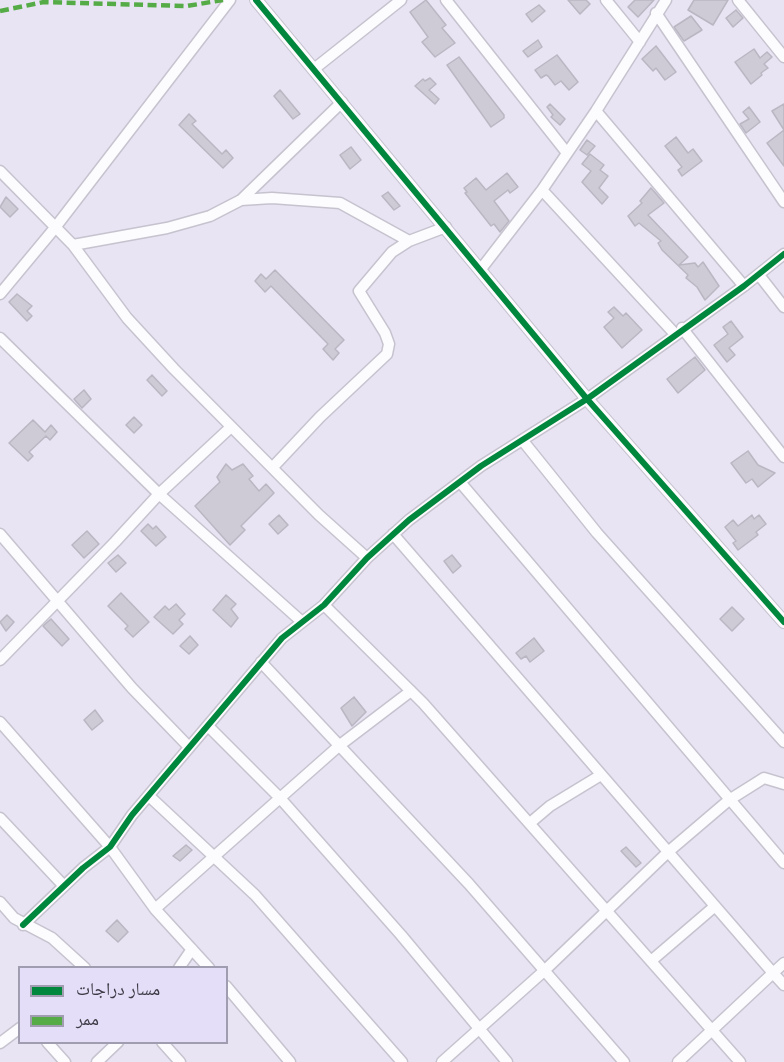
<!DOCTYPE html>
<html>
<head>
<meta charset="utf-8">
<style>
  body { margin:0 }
  #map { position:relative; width:784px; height:1062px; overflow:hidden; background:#e8e4f3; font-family:Cabin,"Noto Naskh Arabic",sans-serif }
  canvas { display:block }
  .legend { position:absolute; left:18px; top:966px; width:210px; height:78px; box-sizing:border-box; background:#e4def9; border:2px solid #a19db1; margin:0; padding:8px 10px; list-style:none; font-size:18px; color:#3d3b45 }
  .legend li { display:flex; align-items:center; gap:12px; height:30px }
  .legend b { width:30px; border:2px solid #a19db1 }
</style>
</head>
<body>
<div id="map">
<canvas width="784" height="1062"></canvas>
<ul class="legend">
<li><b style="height:8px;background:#00873e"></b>مسار دراجات</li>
<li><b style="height:8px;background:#55ac47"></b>ممر</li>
</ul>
</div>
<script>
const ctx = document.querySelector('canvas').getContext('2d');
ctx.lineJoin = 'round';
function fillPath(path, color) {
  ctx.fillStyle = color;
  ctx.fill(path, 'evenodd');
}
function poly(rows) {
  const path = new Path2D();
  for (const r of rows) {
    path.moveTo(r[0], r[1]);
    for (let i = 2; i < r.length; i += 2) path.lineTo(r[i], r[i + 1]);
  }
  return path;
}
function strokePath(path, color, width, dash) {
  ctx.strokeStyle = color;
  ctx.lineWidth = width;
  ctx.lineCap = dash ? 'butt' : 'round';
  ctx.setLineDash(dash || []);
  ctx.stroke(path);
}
const building = poly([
  [426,0,446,25,442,28,455,43,435,57,422,42,428,37,410,12,426,0],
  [568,0,586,0,590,4,580,14,568,0],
  [635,0,654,0,638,17,628,7,635,0],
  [694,0,728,0,713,25,688,10,694,0],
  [539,5,545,11,532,22,526,14,539,5],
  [736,10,743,18,733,27,726,18,736,10],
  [691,16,702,30,684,41,674,27,691,16],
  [538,40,542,47,528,57,523,51,538,40],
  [656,46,676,72,665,80,656,68,653,71,642,59,656,46],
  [754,49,760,58,767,52,772,57,764,64,768,68,761,73,762,75,751,84,735,62,754,49],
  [557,55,578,82,569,90,561,81,555,85,548,76,546,75,541,78,535,70,557,55],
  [459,57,504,115,504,118,491,127,447,65,459,57],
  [430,78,436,84,429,90,439,99,435,104,415,86,423,79,425,81,430,78],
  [280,90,300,114,293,119,274,96,280,90],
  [550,104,565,119,560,125,551,117,553,115,547,107,550,104],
  [784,104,784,130,772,111,784,104],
  [749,107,760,122,746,133,740,124,749,119,743,112,749,107],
  [189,114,196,121,192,124,222,154,226,150,233,158,223,168,179,125,189,114],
  [784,130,784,166,767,143,784,130],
  [676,137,688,153,693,149,702,161,682,176,678,170,682,167,665,146,676,137],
  [587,140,595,146,587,155,580,150,587,140],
  [351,147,361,160,350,169,340,155,351,147],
  [590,154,604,165,600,170,608,176,599,188,608,197,602,204,582,182,591,171,582,164,590,154],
  [507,173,518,187,510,193,508,190,494,201,509,221,500,232,494,224,491,226,465,193,467,192,464,188,476,178,486,190,507,173],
  [651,188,664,203,648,215,688,257,679,265,695,263,698,267,703,262,719,286,705,300,697,287,686,278,688,275,662,250,658,243,661,241,639,223,635,226,628,216,642,203,640,201,651,188],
  [388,192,400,206,394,210,382,196,388,192],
  [6,197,18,209,10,217,0,207,6,197],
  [275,270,344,340,335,349,339,353,333,360,323,349,328,344,271,286,265,292,255,281,261,274,266,279,275,270],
  [17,294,32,306,27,311,32,316,27,321,9,302,17,294],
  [614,307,623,316,626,313,642,330,622,348,604,327,614,318,608,312,614,307],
  [731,321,743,337,729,348,735,355,727,362,714,345,728,334,723,327,731,321],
  [695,357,705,370,678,393,667,379,695,357],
  [152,375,167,391,162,396,147,380,152,375],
  [84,390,91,399,82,408,74,399,84,390],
  [134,417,142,425,134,433,126,425,134,417],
  [33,420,45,432,51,425,57,432,50,440,46,436,29,452,33,456,28,461,9,443,33,420],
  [748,451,758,465,775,473,758,487,752,479,746,483,731,463,748,451],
  [226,464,232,470,243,464,253,476,249,479,259,491,266,484,274,493,241,526,245,530,230,545,195,506,220,482,217,477,226,464],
  [279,515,288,525,278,534,269,524,279,515],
  [752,515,754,519,759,515,766,524,756,532,758,535,738,550,733,543,736,541,725,527,733,520,738,526,752,515],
  [148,524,153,529,156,526,166,537,156,546,141,531,148,524],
  [87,531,99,544,84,558,72,545,87,531],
  [118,555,126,563,116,572,108,563,118,555],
  [452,555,461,566,453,573,444,561,452,555],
  [121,593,149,622,133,637,125,629,128,626,108,606,121,593],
  [226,595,236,604,231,609,238,618,231,627,213,610,226,595],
  [176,604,185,614,179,620,183,624,173,634,154,617,165,606,169,610,176,604],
  [732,607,744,619,732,631,720,619,732,607],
  [7,615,14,622,6,631,0,622,7,615],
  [51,619,69,639,62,646,43,626,51,619],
  [190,636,198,645,189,654,180,646,190,636],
  [534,638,544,651,530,662,526,656,521,659,516,653,534,638],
  [354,697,366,712,352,726,341,708,354,697],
  [95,710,103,721,92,730,84,720,95,710],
  [186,845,192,850,180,861,173,856,186,845],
  [626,847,641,863,636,867,621,851,626,847],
  [117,920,128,932,118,942,106,931,117,920]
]);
const minor = poly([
  [446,0,567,153],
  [606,0,640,42],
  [738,0,784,57],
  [656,13,784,202],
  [314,69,401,0],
  [596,111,744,286],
  [0,171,73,245,127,318,174,369,319,515,367,558],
  [542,190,675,334],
  [241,200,342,102],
  [73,245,167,228,210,216,241,200,272,198,340,203,409,241,446,227],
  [481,269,542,190,596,111,666,0],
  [759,275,784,307],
  [0,294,54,229,230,0],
  [682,328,784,457],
  [0,338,159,494,301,621],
  [523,441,597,533,784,742],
  [273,467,320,417,387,354,389,344,385,333,359,291,392,252,409,241],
  [460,482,784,863],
  [0,534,132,688,189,747],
  [393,534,773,973,678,1062],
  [324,605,423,703,740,1062],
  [0,660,115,542,159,494,231,427],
  [261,662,469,884,624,1062],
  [411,691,340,745,280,798,401,935,507,1062],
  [0,722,110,847,155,909,209,968],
  [149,796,255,895,402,1062],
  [0,818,63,885],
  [530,823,550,806,601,775],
  [0,902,14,918,52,938,85,968],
  [155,909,280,798,209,727],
  [23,925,83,868,110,847,132,815,282,638,324,605,367,558,409,520,481,466,587,399,744,286,784,254],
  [651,961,714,907],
  [784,963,773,973,784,985],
  [179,968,192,949],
  [226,986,290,1062],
  [47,1042,65,1062],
  [162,1042,180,1062],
  [0,1043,20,1028],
  [97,1062,118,1042],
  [442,1062,544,971,668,852,729,800,764,778,784,784]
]);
const tertiary = poly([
  [256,0,587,399,784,622]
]);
const quiet = poly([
  [0,11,44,2,187,6,223,0]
]);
const cycleway = poly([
  [256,0,587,399,784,622],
  [23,925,83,868,110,847,132,815,282,638,324,605,367,558,409,520,481,466,587,399,744,286,784,254]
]);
fillPath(building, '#cecbd6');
strokePath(building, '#bab7c2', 1.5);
strokePath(minor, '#c6c3cf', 13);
strokePath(tertiary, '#c6c3cf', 14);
strokePath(minor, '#fcfbfd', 10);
strokePath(tertiary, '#fcfbfd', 12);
strokePath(quiet, '#55ac47', 4.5, [9, 4.5]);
strokePath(cycleway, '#00873e', 6);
</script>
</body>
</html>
